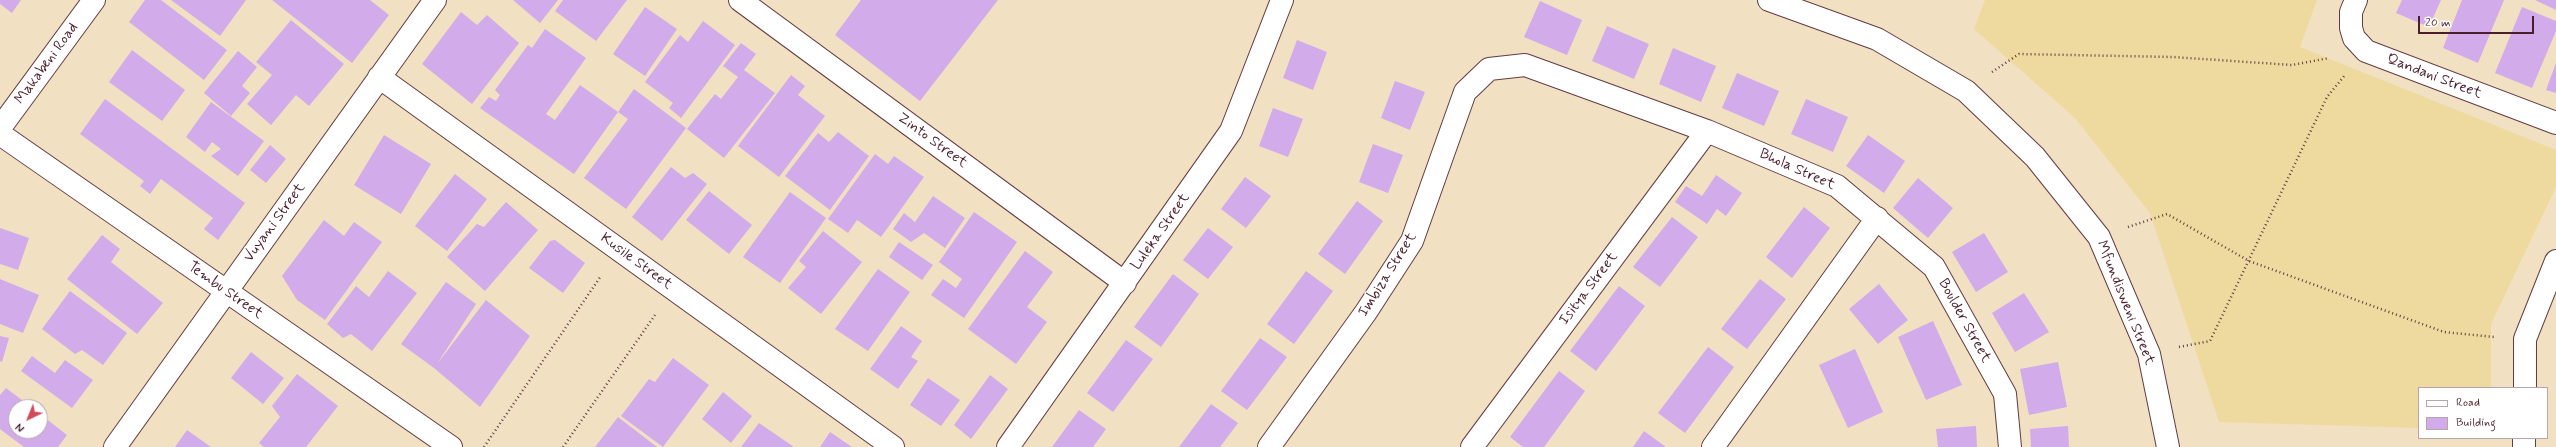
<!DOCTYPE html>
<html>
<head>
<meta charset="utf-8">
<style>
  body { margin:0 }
  #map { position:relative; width:2556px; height:447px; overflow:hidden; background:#f2e0c2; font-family:Mynerve,sans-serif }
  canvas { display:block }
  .legend { position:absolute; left:2418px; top:387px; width:130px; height:52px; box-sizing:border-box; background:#fff; border:1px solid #b7a5aa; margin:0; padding:5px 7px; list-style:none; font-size:12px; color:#4a1f2b }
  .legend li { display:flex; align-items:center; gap:8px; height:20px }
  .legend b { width:20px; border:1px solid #b7a5aa }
  .north { position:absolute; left:8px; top:399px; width:40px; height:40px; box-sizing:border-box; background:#fff; border:1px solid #b7a5aa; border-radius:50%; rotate:223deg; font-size:11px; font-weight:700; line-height:16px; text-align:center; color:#4a1f2b }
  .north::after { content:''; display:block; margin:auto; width:14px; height:18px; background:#d1495b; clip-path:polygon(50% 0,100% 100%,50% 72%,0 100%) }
  .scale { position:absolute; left:2418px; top:16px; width:116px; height:18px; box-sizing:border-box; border:2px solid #4a1f2b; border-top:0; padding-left:5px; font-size:12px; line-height:14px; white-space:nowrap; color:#4a1f2b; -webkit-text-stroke:3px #fff; paint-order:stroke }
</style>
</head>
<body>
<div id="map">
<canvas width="2556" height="447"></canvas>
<ul class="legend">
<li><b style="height:5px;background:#fff"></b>Road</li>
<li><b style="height:11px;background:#d2abea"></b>Building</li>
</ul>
<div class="north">N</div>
<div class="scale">20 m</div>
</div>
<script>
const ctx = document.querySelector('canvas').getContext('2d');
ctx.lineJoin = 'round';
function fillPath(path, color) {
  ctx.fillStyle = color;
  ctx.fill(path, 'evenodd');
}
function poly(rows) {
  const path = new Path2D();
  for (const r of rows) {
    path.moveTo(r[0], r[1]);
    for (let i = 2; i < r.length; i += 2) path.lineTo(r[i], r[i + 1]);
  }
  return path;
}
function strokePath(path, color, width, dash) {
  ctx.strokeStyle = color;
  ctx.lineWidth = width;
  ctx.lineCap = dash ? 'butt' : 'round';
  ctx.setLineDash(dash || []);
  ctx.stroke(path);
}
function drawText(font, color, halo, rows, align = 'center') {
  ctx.font = font + ' Mynerve,sans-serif';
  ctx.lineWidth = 3;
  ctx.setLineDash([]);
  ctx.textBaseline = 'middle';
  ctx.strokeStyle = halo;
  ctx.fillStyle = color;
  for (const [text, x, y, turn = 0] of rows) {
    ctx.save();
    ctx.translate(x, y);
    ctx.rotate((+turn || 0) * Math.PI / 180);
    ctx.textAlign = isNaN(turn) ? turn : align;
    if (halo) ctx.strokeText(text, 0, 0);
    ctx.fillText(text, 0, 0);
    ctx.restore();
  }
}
const sand = poly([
  [1985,0,2317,0,2300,47,2556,150,2556,187,2491,324,2491,388,2419,388,2419,428,2219,422,2150,213,2075,118,1974,29]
]);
const building = poly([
  [0,0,21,0,12,13,0,4],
  [145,0,161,0,227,50,204,80,129,22],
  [171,0,246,0,220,36],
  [272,0,370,0,389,15,352,63],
  [513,0,558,0,540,23],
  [563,0,627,0,596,41,555,11],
  [861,0,998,0,920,101,835,35],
  [2402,0,2441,0,2429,27,2396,13],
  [2462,0,2504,0,2478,63,2443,48],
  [2535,0,2556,0,2556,10],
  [1540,1,1582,20,1567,55,1524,37],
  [645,7,677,29,645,76,613,54],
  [2522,7,2556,21,2556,31,2532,88,2495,73],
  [461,12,477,25,487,15,519,43,472,104,422,64],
  [291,20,344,64,309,106,296,95,271,125,247,104,272,75,256,62],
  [703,21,735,45,681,118,669,108,673,103,645,82,680,35,688,42],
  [1607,26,1649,44,1634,79,1592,61],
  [545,29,586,58,546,114,555,120,580,85,618,112,634,89,686,128,626,209,584,178,628,119,618,112,574,174,480,108,489,97,496,101,500,95,495,90,528,45,532,48],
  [1297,40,1327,52,1313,90,1283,78],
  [741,43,756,54,744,70,775,93,724,158,687,129,715,94,721,99,738,77,723,66],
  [1673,48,1716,66,1701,102,1659,84],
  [132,50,185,90,162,121,109,82],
  [238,51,257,67,242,86,250,93,231,116,204,93],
  [2556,63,2556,93,2546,90],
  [1737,73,1779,91,1764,126,1722,108],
  [791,75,805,86,798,95,825,116,779,177,738,146],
  [1395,81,1425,92,1410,130,1381,118],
  [105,99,245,203,218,240,204,229,213,218,161,179,150,194,140,186,144,181,80,134],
  [1806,99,1848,117,1833,152,1791,134],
  [211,102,264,141,238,176,211,156,221,149,212,142,205,152,186,137],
  [1273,108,1303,119,1288,157,1259,146],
  [838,132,869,156,830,210,785,176,818,133,829,142],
  [384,135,431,164,401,214,354,185],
  [1868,135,1905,161,1884,193,1846,166],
  [1373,144,1403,155,1388,193,1359,182],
  [270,145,286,159,266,183,250,170],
  [875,154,888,164,894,156,924,177,881,237,857,220,848,233,828,219],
  [671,167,685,178,693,173,707,184,662,241,632,217],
  [455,174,487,199,447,251,415,226],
  [1716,175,1742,193,1726,216,1717,209,1707,224,1675,202,1686,186,1702,196],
  [1245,177,1271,196,1246,228,1221,209],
  [1918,178,1953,208,1928,238,1893,208],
  [709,191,752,225,729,254,686,220],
  [790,192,826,218,780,283,743,257],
  [933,196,965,218,945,248,924,233,911,242,893,229,904,213,915,222],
  [1357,201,1383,221,1345,274,1318,254],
  [506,202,538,230,485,291,447,257,477,224,484,227],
  [1804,207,1830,228,1792,278,1766,257],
  [974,212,1017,242,964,318,931,295,943,279,956,288,962,279,939,262],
  [1672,217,1698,237,1660,287,1633,267],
  [324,220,344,236,354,222,382,242,325,320,297,300,282,276],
  [0,228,29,238,18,270,0,264],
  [1208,228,1233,247,1208,279,1183,260],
  [823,231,862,262,821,314,788,288,806,267,799,261],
  [1984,233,2008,272,1976,292,1952,252],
  [102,235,120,249,111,262,163,303,137,334,67,279],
  [555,240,585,263,563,293,529,268,550,241],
  [899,242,933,265,922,280,889,257],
  [1025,251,1053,272,1027,307,1047,322,1016,364,968,329],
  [878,269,910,292,868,351,835,329],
  [388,271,417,293,372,351,351,334,343,338,327,324,356,286,369,297],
  [1306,271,1333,291,1294,344,1267,324],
  [1173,274,1199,294,1161,347,1134,327],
  [0,279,39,295,23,333,0,324],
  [1760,279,1786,299,1747,349,1721,329],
  [446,282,476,304,437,364,486,300,530,336,480,407,434,368,401,344],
  [1879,284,1908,320,1878,344,1849,309],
  [1619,286,1645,306,1596,371,1570,351],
  [70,291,127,333,103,365,82,350,75,354,42,329],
  [2024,293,2049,332,2015,352,1992,313],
  [1933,321,1962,385,1926,400,1898,337],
  [901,326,922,341,911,357,918,361,898,389,870,369],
  [0,336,9,338,2,362,0,361],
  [1260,338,1287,357,1247,410,1221,391],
  [1126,340,1153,359,1113,412,1087,393],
  [1708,347,1734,367,1685,433,1658,413],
  [1855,349,1883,412,1848,428,1819,365],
  [251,352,284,378,263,404,231,378],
  [32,356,55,373,65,360,93,380,72,408,21,371],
  [673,358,709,385,663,447,621,416,649,379,655,382],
  [2058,362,2067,407,2029,415,2020,369],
  [1559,371,1585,391,1544,447,1523,447,1510,437],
  [297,374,338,406,306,447,264,447,259,443,280,417,272,406],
  [990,375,1008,389,971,439,954,425],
  [928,378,960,400,941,426,910,405],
  [6,388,31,407,16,407,16,431,40,431,40,414,67,435,58,447,24,447,0,429,0,395],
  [723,392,752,416,731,443,702,419],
  [1211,404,1238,423,1220,447,1179,447],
  [1079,410,1106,429,1093,447,1052,447],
  [618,417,657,447,595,447],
  [759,423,794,447,741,447],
  [1976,426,1977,447,1938,447,1936,429],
  [2068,426,2069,447,2031,447,2030,429],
  [187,430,211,447,175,447],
  [1644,431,1666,447,1633,447],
  [830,432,852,447,820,447]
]);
const path = poly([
  [1992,72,2019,54,2173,57,2292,65,2329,58],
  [2128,227,2167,214,2249,261,2444,332,2494,337],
  [2179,347,2210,341,2327,97,2345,75],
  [484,447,601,276],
  [563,447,655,315]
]);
const street = poly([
  [740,0,1125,283],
  [1769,0,1877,39,1966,91,2035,157,2099,237,2149,354,2168,447],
  [2356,0,2351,12,2351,28,2354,38,2366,51,2556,123],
  [379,77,893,447],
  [0,128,94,0],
  [0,134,451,447],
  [2525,388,2525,339,2556,261],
  [115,447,435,0],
  [1008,447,1231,131,1282,0],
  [1269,447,1366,312,1412,241,1465,92,1489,69,1525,65,1707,131,1837,186,1934,267,2005,394,2010,447],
  [1472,447,1707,131],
  [1713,447,1877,218],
  [2524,447,2524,438]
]);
const streetNames = [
  ["Makabeni Road",47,64,-54],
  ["Qandani Street",2434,77,21],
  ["Zinto Street",932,141,36],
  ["Bhola Street",1797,170,24],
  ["Vuyani Street",275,223,-54],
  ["Luleka Street",1161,232,-55],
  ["Kusile Street",636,262,36],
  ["Imbiza Street",1388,275,-58],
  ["Isitya Street",1589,289,-53],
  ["Tembu Street",225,291,35],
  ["Mfundisweni Street",2125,303,68],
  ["Boulder Street",1964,321,61]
];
fillPath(sand, '#eeda9e');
fillPath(building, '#d2abea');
strokePath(street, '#633c42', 24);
strokePath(path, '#633c42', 2.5, [1, 3]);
strokePath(street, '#fff', 22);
drawText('15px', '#4a1f2b', '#fff', streetNames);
</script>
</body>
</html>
